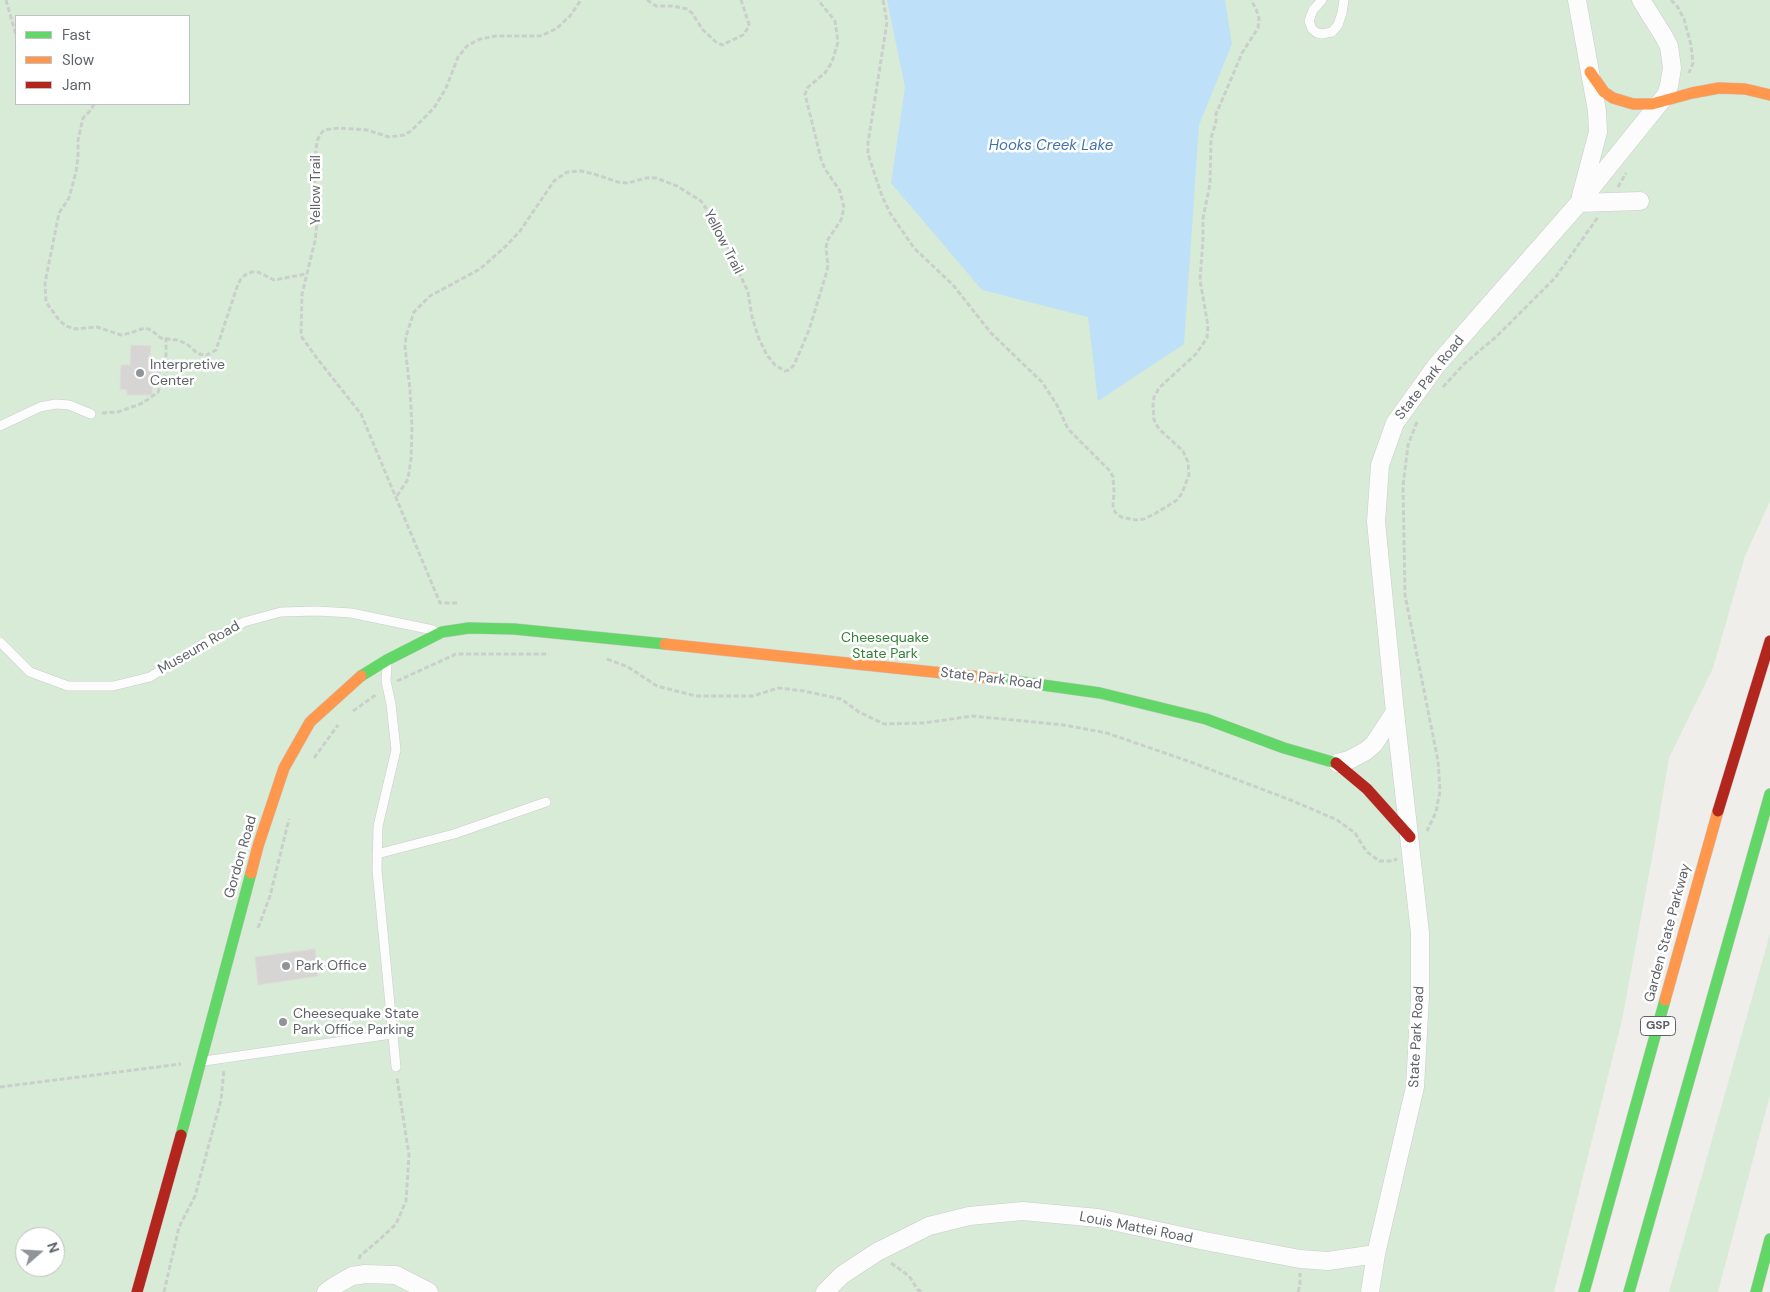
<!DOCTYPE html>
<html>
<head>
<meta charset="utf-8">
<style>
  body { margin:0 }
  #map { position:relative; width:1770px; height:1292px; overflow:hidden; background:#efeeea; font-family:"DM Sans",sans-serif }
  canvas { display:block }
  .legend { position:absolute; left:15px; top:15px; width:175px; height:90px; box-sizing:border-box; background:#fff; border:1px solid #bfc1c3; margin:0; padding:6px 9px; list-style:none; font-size:15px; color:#5f6368 }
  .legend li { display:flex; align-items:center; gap:10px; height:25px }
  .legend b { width:25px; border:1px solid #bfc1c3 }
  .north { position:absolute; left:15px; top:1227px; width:50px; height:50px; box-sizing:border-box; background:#fff; border:1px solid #bfc1c3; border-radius:50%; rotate:71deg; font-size:14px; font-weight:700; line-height:20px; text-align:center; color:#5f6368 }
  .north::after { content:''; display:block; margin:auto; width:18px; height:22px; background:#919496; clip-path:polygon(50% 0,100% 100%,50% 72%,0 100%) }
</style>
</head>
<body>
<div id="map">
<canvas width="1770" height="1292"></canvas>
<ul class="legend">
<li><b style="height:6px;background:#63d668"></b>Fast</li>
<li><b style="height:6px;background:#ff974d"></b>Slow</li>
<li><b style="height:6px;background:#b3261e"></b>Jam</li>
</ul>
<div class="north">N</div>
</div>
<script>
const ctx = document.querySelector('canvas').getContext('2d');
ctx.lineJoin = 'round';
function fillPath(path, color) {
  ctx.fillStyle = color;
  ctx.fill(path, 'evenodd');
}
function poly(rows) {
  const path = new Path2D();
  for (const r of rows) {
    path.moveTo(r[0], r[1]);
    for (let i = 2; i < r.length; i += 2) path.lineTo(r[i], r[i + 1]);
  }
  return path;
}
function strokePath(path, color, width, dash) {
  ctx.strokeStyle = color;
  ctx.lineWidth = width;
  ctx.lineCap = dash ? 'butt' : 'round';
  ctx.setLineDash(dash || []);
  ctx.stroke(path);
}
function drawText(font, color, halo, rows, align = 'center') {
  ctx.font = font + ' "DM Sans",sans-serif';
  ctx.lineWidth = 5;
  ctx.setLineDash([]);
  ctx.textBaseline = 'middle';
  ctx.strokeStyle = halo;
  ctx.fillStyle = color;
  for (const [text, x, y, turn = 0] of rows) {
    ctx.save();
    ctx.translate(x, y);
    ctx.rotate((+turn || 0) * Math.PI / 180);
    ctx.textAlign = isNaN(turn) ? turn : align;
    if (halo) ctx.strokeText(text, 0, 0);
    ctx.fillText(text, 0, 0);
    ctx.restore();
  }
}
const green = poly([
  [0,0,1770,0,1770,501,1745,556,1713,668,1669,758,1654,847,1622,1020,1554,1292,0,1292],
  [16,16,189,16,189,104,16,104],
  [25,1237,55,1237,55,1267,25,1267],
  [1770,934,1770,1095,1718,1292,1669,1292]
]);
const water = poly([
  [887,0,1225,0,1232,44,1199,125,1184,344,1098,401,1088,317,982,290,891,183,905,87]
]);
const building = poly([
  [131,345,151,346,149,363,161,362,160,380,153,380,152,395,127,395,127,390,120,389,121,365,130,365,131,345],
  [315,949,318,976,258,985,255,957,315,949]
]);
const path = poly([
  [6,0,16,35],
  [647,0,656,6,673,6,687,9,692,13,703,30,716,42,722,45,743,35,748,28,749,24,741,0],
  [883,0,887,22,868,143,868,154,882,196,890,213,914,248,953,285,991,333,1042,382,1057,405,1068,429,1110,471,1113,477,1114,491,1113,506,1115,512,1121,517,1136,520,1144,519,1156,513,1177,500,1182,493,1189,475,1188,462,1183,451,1159,429,1154,420,1153,405,1154,397,1159,388,1196,354,1207,338,1208,326,1200,280,1203,240,1203,218,1210,184,1211,138,1216,122,1216,114,1223,98,1242,53,1258,28,1259,18,1256,9,1251,0],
  [1671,0,1677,6,1684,19,1691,45,1693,63,1689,73],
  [94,104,91,110,83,118,78,140,78,157,76,172,69,198,59,213,45,283,46,302,59,320,66,326,76,329,97,327,121,335,130,333,145,328,151,330,161,338,177,340,187,344,198,354,207,355,216,350,238,284,241,279,245,275,252,272,258,272,274,280,306,274],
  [1618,187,1626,173],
  [1443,387,1463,365,1497,336,1555,278,1598,217],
  [102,413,118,412,143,403,158,392,166,372,166,338],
  [1417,422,1408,445,1403,486,1404,538,1405,595,1438,761,1440,791,1436,812,1427,831],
  [397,496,408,479,411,459,412,427,410,390,405,347,406,336,414,312,430,296,480,269,506,246,520,231,554,181,567,172,581,171,594,174,618,182,628,183,646,178,656,178,677,186,701,201,718,226,748,292,752,317,759,339,767,355,775,365,785,371,789,370,794,365,809,330,827,271,828,265,826,249,827,241,841,220,844,208,840,191,825,169,821,159,805,94,808,87,825,73,832,62,838,42,835,21,818,0],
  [457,603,440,603,361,414,316,357,301,336,302,294,315,241,317,223,314,171,317,141,320,135,324,130,339,128,367,130,389,137,404,135,411,131,434,108,446,88,458,57,467,46,480,39,496,36,540,36,556,29,570,16,581,0],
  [607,659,628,667,657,686,696,696,753,696,778,688,804,691,841,699,859,712,884,724,924,723,972,716,1064,725,1107,733,1188,761,1293,801,1337,820,1355,833,1366,851,1379,861,1392,861,1397,859],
  [397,681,456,654,549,654],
  [353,711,377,694],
  [314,758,338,725],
  [258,928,270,896,289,819],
  [0,1087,181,1064],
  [359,1259,360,1256,379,1240,396,1224,406,1201,409,1155,397,1078],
  [891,1263,909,1276,918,1290,923,1292],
  [164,1292,179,1227,195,1196,221,1100,224,1069],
  [1298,1292,1300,1285,1300,1273]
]);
const lane = poly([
  [1322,0,1313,10,1309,21,1312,29,1317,33,1322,34,1332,32,1338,25,1342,13,1344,0],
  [0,426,40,407,56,404,69,405,91,414],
  [0,642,30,672,68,686,113,686,150,677,200,646,244,622,281,612,317,611,351,613,433,630],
  [387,664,386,681,391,704,396,750,378,826,377,870,396,1067],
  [377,854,454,834,546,802],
  [204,1061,392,1034]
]);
const street = poly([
  [1577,0,1597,111,1598,132,1581,196],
  [1579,203,1640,201],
  [1337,763,1349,760,1366,751,1374,744,1395,712],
  [326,1292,336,1285,352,1276,365,1274,396,1275,429,1292],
  [825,1292,842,1275,877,1252,929,1226,969,1216,1023,1211,1098,1218,1205,1241,1300,1259,1328,1261,1376,1254],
  [1370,1292,1376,1254,1415,1087,1420,997,1420,933,1395,712,1376,522,1380,465,1395,423,1436,366,1579,203,1666,95,1669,86,1672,68,1669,46,1663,35,1641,0]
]);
const fast = poly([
  [361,676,387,660,442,632,469,628,514,629,665,644],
  [1000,679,1100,693,1206,719,1284,748,1336,763],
  [181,1135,251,873],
  [1584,1292,1665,1000],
  [1629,1292,1770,794],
  [1756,1292,1770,1239]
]);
const slow = poly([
  [1590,72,1604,92,1613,98,1633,104,1652,104,1692,93,1719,88,1745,89,1770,95],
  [665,644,1000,679],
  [251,873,258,846,284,768,310,722,361,676],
  [1665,1000,1718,811]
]);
const jam = poly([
  [1336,763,1367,789,1410,837],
  [1718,811,1770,641],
  [137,1292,181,1135]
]);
const markers = [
  [140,373,5,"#919496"],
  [286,966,5,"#919496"],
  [283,1022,5,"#919496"]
];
const shields = [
  [1658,1026,35]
];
const shieldNames = [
  ["GSP",1658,1026]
];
const streetNames = [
  ["Yellow Trail",316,190,-90],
  ["Yellow Trail",723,242,63],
  ["State Park Road",1430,378,-52],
  ["Museum Road",199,648,-30],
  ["State Park Road",991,679,7],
  ["Gordon Road",241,857,-74],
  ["Garden State Parkway",1668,933,-75],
  ["State Park Road",1417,1037,-87],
  ["Louis Mattei Road",1136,1228,11]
];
const poiNames = [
  ["Interpretive",150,365],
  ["Center",150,381],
  ["Park Office",296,966],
  ["Cheesequake State",293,1014],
  ["Park Office Parking",293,1030]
];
const parkNames = [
  ["Cheesequake",885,638],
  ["State Park",885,654]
];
const waterNames = [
  ["Hooks Creek Lake",1051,146]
];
fillPath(green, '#d8ebd6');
fillPath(water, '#bfe0f9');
fillPath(building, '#d6d5d3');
strokePath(building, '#deddd9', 1);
strokePath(lane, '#cbcccc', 10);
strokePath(street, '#cbcccc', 19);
strokePath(fast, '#cacacb', 12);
strokePath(slow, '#cacacb', 12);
strokePath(jam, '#cacacb', 12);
strokePath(path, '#cacfcc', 3, [5, 2.5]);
strokePath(lane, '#fdfcfc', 9);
strokePath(street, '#fdfcfc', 18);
strokePath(fast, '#63d668', 11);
strokePath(slow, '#ff974d', 11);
strokePath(jam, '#b3261e', 11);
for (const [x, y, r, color] of markers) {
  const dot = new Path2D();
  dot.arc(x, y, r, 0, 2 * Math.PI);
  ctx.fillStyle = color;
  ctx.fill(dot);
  strokePath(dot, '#fff', 2);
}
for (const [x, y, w] of shields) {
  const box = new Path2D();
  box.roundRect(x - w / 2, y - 9.5, w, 19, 4);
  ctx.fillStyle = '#fff';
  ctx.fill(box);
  strokePath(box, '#5f6368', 1);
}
drawText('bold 12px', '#5f6368', null, shieldNames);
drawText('14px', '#5f6368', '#fff', streetNames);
drawText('14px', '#5f6368', '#fff', poiNames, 'left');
drawText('14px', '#348238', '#fff', parkNames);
drawText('italic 15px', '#4174aa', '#fff', waterNames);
</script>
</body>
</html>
